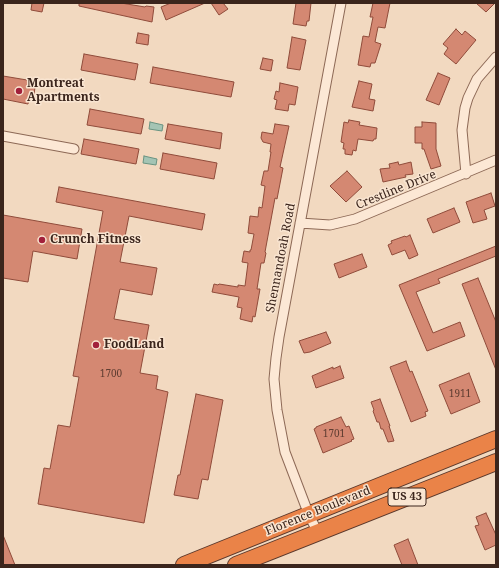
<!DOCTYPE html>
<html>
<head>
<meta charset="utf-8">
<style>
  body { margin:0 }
  #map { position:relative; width:499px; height:568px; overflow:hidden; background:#f2d9c0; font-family:"Noto Serif",serif }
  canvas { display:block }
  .frame { position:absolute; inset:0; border:4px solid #3b251c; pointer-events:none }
</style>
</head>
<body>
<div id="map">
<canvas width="499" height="568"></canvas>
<div class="frame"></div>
</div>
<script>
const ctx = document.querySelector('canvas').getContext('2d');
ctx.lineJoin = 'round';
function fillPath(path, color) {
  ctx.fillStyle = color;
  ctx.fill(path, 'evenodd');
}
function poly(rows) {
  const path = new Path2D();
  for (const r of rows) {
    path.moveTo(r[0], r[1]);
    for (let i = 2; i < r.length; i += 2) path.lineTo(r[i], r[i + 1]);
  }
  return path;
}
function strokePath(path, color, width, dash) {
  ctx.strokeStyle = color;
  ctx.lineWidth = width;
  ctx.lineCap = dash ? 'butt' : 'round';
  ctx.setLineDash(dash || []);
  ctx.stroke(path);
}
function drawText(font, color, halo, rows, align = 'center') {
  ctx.font = font + ' "Noto Serif",serif';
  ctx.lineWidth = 3;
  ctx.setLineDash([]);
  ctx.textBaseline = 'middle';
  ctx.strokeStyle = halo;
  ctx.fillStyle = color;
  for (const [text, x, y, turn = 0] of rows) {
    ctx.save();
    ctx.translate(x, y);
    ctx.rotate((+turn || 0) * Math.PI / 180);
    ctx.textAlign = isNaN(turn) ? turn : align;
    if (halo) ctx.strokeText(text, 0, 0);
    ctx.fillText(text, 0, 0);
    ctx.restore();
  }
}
const water = poly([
  [150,122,163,125,162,131,149,129,150,122],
  [144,156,157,159,156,165,143,163,144,156]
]);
const building = poly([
  [32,3,44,3,42,12,31,10,32,3],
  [79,3,121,3,145,7,146,6,154,7,152,22,79,6,79,3],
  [171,3,205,3,166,20,161,7,171,3],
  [211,3,223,3,228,9,219,15,211,3],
  [296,3,311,3,309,21,307,21,306,26,293,24,296,3],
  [373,3,390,3,385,28,378,27,375,42,381,44,375,63,371,63,370,67,358,65,363,36,369,37,373,17,370,17,373,3],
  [476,3,495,3,486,12,476,3],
  [456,29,462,35,465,31,476,40,456,64,444,54,448,48,443,44,456,29],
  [138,33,149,35,148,45,136,43,138,33],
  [292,37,306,40,300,70,287,68,292,37],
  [84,54,138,64,135,80,81,70,84,54],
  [263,58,273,60,271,71,260,69,263,58],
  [153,67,234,82,231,97,150,83,153,67],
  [438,73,450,78,439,105,426,100,438,73],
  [3,76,33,81,32,86,35,87,34,95,30,94,28,104,3,99,3,76],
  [359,81,372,84,369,99,375,100,373,111,352,107,359,81],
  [280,83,298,87,295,105,289,104,288,111,275,109,277,100,274,99,276,91,279,92,280,83],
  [90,109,144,119,141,134,87,125,90,109],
  [349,120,360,122,359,125,377,128,376,139,374,139,373,141,358,139,356,151,353,150,352,155,345,154,345,149,343,149,344,143,341,142,344,122,348,123,349,120],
  [422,122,436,123,436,149,441,166,431,169,424,149,422,149,422,143,415,143,415,127,422,127,422,122],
  [168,124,222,133,220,149,165,139,168,124],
  [275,124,289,126,280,167,283,168,277,199,275,198,265,252,266,253,264,263,261,263,257,289,260,289,255,317,253,316,252,322,240,319,242,308,237,307,239,297,212,292,214,284,218,285,219,284,238,287,238,285,245,286,248,263,242,262,244,251,250,252,250,250,251,250,254,234,248,233,250,216,258,217,259,207,262,208,265,186,261,185,264,171,268,171,271,152,270,152,271,144,263,142,261,138,262,132,273,134,275,124],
  [84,139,139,149,136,164,81,154,84,139],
  [163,153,217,163,214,179,160,169,163,153],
  [398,162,399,165,411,162,413,174,405,175,406,177,383,182,380,169,390,168,389,164,398,162],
  [347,171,362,187,346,202,330,186,347,171],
  [59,187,205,214,202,230,129,216,120,262,157,268,152,295,120,289,114,319,149,325,140,373,158,376,156,389,168,392,144,523,38,504,44,468,50,469,58,425,70,427,79,377,73,376,103,211,56,202,59,187],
  [491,193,495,206,484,210,487,219,473,223,466,202,491,193],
  [454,208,460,222,433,233,427,219,454,208],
  [3,215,82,229,77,259,33,251,28,282,3,278,3,215],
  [410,235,418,255,409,259,405,250,392,255,388,245,392,243,391,241,405,236,406,237,410,235],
  [496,246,496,256,438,279,440,283,416,292,433,333,460,322,465,336,427,351,399,285,496,246],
  [362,254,367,267,339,278,334,264,362,254],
  [478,278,496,322,496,370,462,284,478,278],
  [326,332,331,343,310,352,304,353,299,341,326,332],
  [406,361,410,372,412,371,428,411,425,412,426,416,411,422,390,367,406,361],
  [340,366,344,378,316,388,312,376,333,367,333,369,340,366],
  [469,373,480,402,451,414,439,385,469,373],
  [196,394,223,400,208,480,202,479,198,499,174,495,178,475,180,475,196,394],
  [380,399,390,426,389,426,394,441,388,442,383,429,381,429,379,422,377,422,373,411,374,410,371,402,380,399],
  [341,417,346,427,349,426,354,439,351,440,352,441,323,453,314,429,316,428,316,427,341,417],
  [486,513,496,535,496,545,485,550,475,526,479,525,476,517,486,513],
  [3,535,15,565,3,565,3,535],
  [408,539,418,565,402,565,394,545,408,539]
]);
const street = poly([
  [3,136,74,149],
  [466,174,462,130,465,108,468,98,477,79,496,57],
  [300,223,330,225,355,219,496,160],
  [318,533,309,515,285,452,277,410,274,379,276,358,279,337,341,3]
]);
const highway = poly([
  [184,565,496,439],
  [236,565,496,462]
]);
const markers = [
  [19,91,4,"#a2203b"],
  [42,240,4,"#a2203b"],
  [96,345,4,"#a2203b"]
];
const numberNames = [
  ["1700",111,374],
  ["1911",460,394],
  ["1701",334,434]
];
const shields = [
  [407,497,38]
];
const shieldNames = [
  ["US 43",407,497]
];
const poiNames = [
  ["Montreat",27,84],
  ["Apartments",27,98],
  ["Crunch Fitness",50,240],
  ["FoodLand",104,345]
];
const streetNames = [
  ["Crestline Drive",396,190,-22],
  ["Shennandoah Road",281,258,-79],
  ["Florence Boulevard",318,511,-22]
];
fillPath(water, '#a4c4b4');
strokePath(water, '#699381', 1);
fillPath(building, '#d48872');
strokePath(building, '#8f4b3a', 1);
strokePath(street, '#8d6956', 11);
strokePath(highway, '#5b382b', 18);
strokePath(street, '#fce8d5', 9);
strokePath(highway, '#ea8348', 16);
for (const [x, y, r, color] of markers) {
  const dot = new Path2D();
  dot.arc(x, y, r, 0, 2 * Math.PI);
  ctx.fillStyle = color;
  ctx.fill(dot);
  strokePath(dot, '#f9e5d1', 1.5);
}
drawText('10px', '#613e32', null, numberNames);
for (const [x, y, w] of shields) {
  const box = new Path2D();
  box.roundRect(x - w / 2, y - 9, w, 18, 3);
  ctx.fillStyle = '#f9e5d1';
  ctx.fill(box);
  strokePath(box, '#3b251c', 1);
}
drawText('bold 11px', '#3b251c', null, shieldNames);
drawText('bold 12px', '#3b251c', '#f9e5d1', poiNames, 'left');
drawText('12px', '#3b251c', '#f9e5d1', streetNames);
</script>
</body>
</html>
